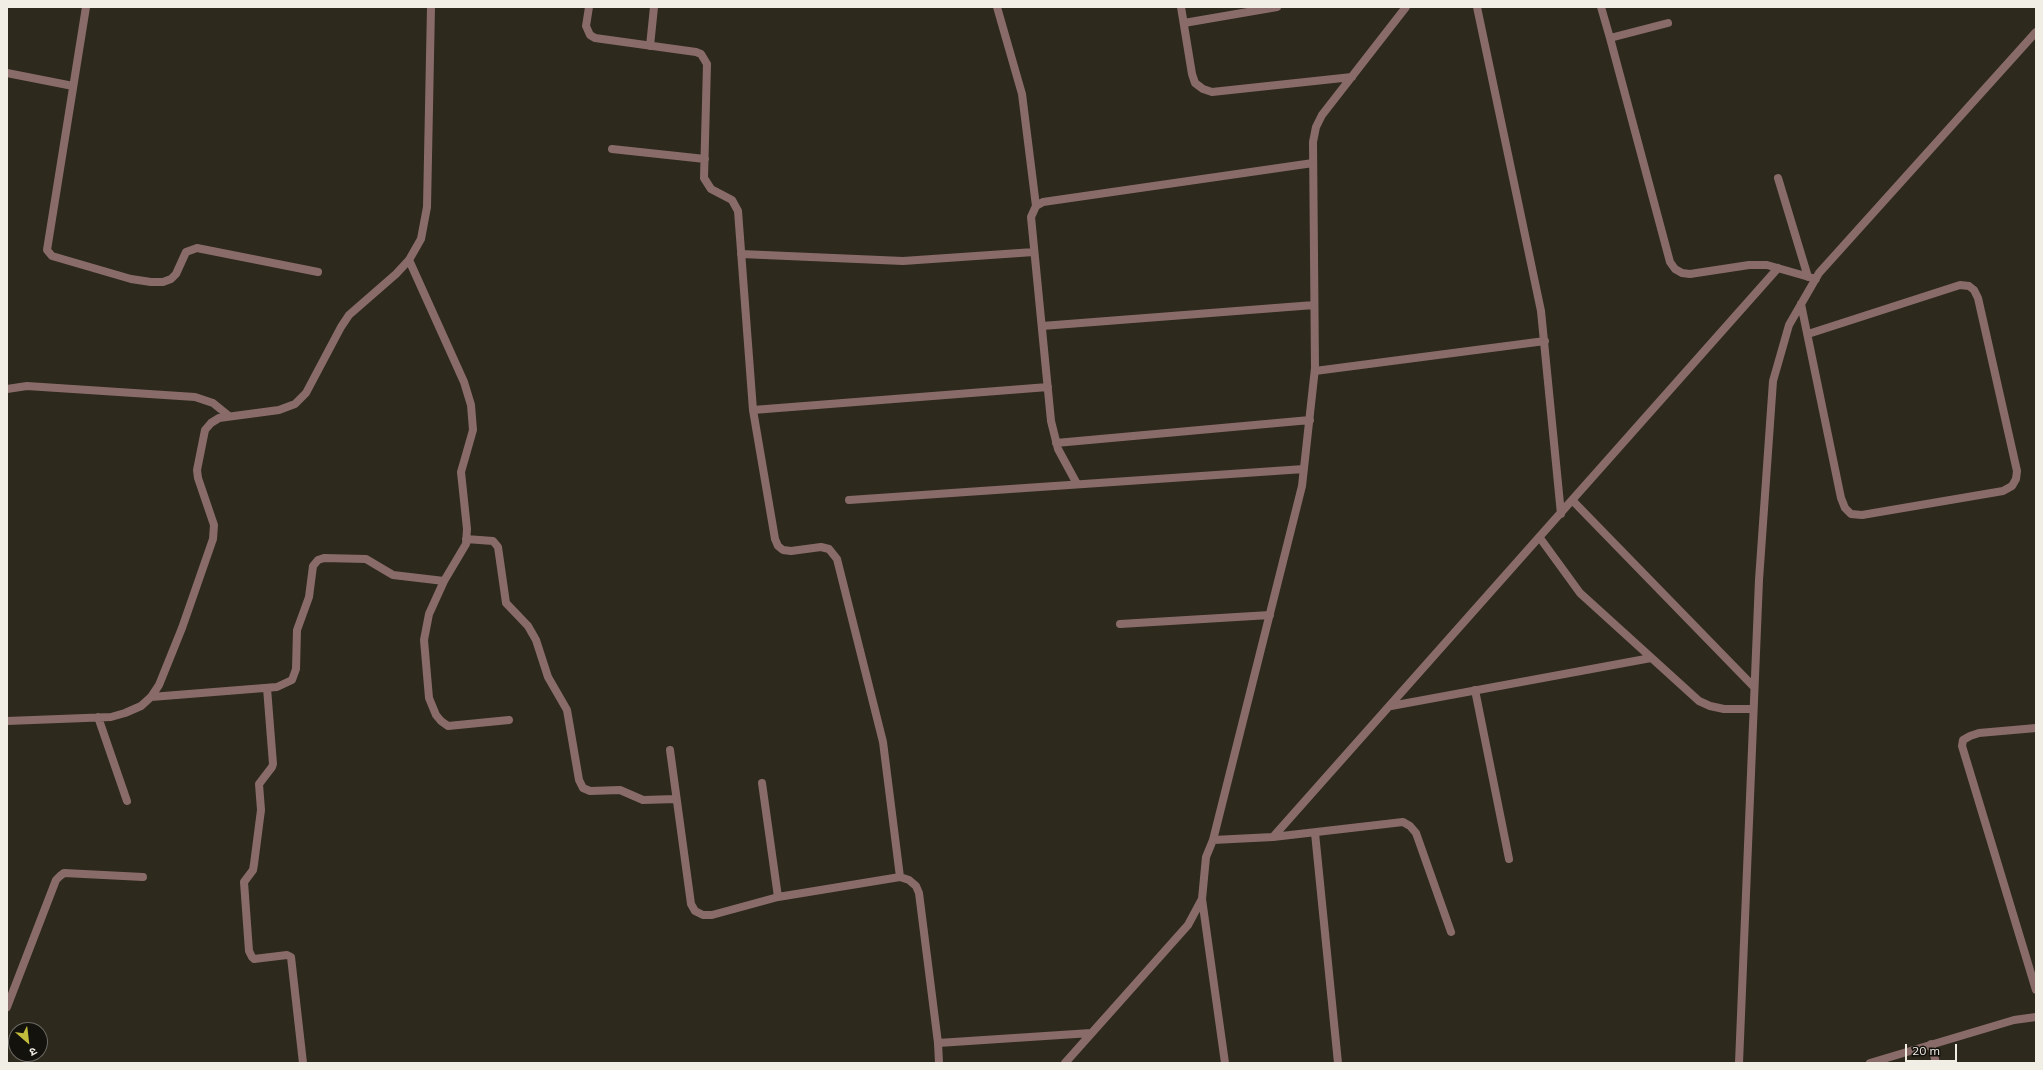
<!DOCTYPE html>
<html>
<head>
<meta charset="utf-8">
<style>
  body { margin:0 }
  #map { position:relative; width:2043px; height:1070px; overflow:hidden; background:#2e291d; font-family:Mulish,"Noto Sans Devanagari",sans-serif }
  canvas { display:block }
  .frame { position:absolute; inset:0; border:8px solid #f1eee6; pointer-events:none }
  .north { position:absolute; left:8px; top:1022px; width:40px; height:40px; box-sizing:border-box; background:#14120d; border:1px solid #6c6a64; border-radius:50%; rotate:152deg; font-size:11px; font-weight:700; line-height:16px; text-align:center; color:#f1eee6 }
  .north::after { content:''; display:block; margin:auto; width:14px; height:18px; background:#c3bd3e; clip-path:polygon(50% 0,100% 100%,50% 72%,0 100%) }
  .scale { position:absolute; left:1905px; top:1044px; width:52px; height:18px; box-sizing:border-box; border:2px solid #f1eee6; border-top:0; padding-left:5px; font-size:12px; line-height:14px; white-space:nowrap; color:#f1eee6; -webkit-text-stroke:3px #14120d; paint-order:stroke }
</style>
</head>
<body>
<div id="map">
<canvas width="2043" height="1070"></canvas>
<div class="frame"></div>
<div class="north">उ</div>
<div class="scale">20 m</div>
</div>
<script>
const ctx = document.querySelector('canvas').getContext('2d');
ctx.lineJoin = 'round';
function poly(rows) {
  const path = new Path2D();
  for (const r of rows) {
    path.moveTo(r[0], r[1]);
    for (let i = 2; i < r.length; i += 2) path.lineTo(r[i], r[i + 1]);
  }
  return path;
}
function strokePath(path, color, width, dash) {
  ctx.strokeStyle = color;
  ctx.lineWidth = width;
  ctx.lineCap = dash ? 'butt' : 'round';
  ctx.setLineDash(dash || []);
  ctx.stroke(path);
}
const minor = poly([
  [86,7,47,250,52,256,131,279,151,282,163,282,171,279,176,274,186,252,197,248,318,272],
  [589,7,586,26,590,35,595,38,696,52,701,54,707,64,704,178,711,189,732,200,738,211,753,410,775,539,778,546,783,550,791,551,821,547,829,549,837,559,883,742,900,877],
  [997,7,1022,94,1036,206],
  [1181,7,1192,74,1195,83,1203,89,1212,92,1352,77],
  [1477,7,1541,311,1561,514],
  [1601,7,1610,38],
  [1184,23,1277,7],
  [1668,23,1610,38,1670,262,1675,269,1682,273,1690,274,1749,265,1767,265,1816,279],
  [650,46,654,7],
  [7,73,73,86],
  [612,149,705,159],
  [1778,178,1808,277],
  [741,254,903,261,1034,252],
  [409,260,464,382,471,405,473,430,461,472,467,529,466,544,444,581,429,614,424,640,429,698,436,715,441,721,448,726,509,720],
  [1801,304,1841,498,1845,508,1851,514,1862,515,2003,491,2012,486,2016,479,2017,471,1978,298,1974,290,1969,286,1960,285,1808,334],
  [1042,326,1314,305],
  [1315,371,1545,341],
  [7,389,27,386,195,397,213,403,229,416],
  [753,410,1048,387],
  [1056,443,1310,420],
  [1077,484,1058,449,1051,421,1031,217,1036,206,1043,202,1313,163],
  [849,500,1304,469],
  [1573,501,1754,687],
  [1540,538,1580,593,1699,701,1710,706,1724,709,1753,709],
  [466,539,493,541,498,547,506,603,528,626,536,640,548,677,567,710,579,780,583,788,590,791,620,790,643,800,676,799],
  [1120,624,1270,615],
  [267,688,273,764,272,767,259,784,261,810,254,864,253,870,244,882,249,951,252,957,254,959,287,955,291,957,303,1063],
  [1475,690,1509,859],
  [151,697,277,687,292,680,296,669,297,630,309,597,313,566,318,560,324,558,366,559,393,575,444,581],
  [1391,706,1651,658],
  [98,717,127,801],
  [7,721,111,717,125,713,141,706,151,697,159,685,182,628,213,539,214,525,198,478,197,470,205,430,211,423,219,418,279,410,295,404,306,393,341,327,349,315,396,274,409,260,421,239,427,207,431,7],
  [2036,728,1979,733,1970,736,1963,740,1962,746,2036,990],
  [670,750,691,904,695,911,703,915,712,915,778,897,900,877,909,880,916,886,919,893,938,1043,939,1063],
  [762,783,778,897],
  [1315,833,1338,1063],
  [1273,837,1403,822,1410,826,1416,833,1451,932],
  [1213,840,1273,837,1778,268],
  [1202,899,1225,1063],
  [7,1007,56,880,60,876,64,873,143,877],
  [938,1043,1091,1033],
  [1931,1044,1936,1063],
  [1065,1063,1188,925,1202,899,1206,857,1213,840,1302,486,1315,368,1313,142,1316,127,1322,115,1406,7],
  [1739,1063,1759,580,1773,381,1789,325,1819,273,2036,32],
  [1870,1063,2014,1020,2036,1017]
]);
strokePath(minor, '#896c69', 8);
</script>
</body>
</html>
